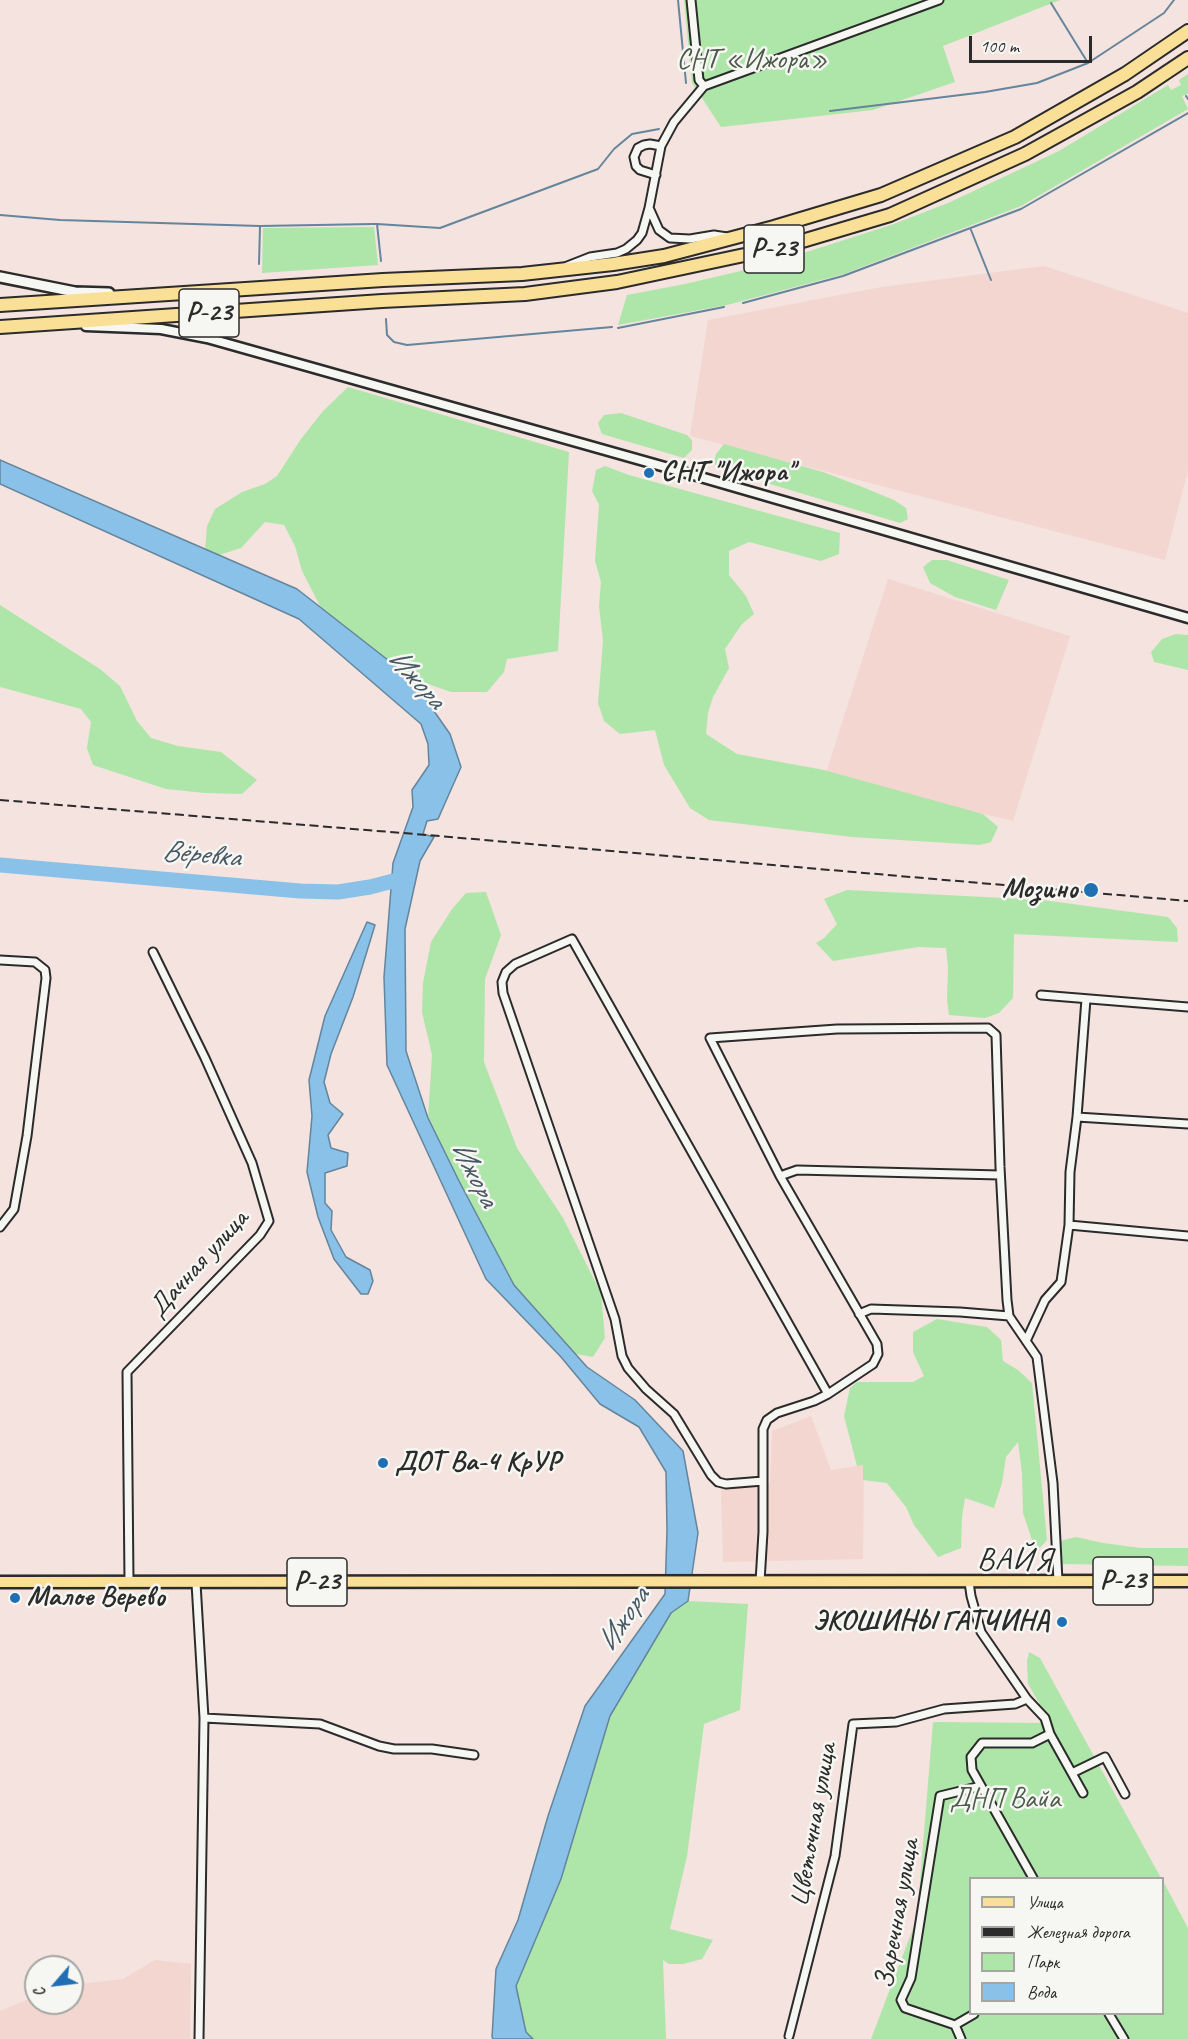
<!DOCTYPE html>
<html>
<head>
<meta charset="utf-8">
<style>
  body { margin:0 }
  #map { position:relative; width:1188px; height:2039px; overflow:hidden; background:#f4e3de; font-family:Caveat,sans-serif }
  canvas { display:block }
  .legend { position:absolute; left:969px; top:1877px; width:195px; height:138px; box-sizing:border-box; background:#f6f6f2; border:2px solid #a5a5a2; margin:0; padding:8px 10px; list-style:none; font-size:18px; color:#2b2b2b }
  .legend li { display:flex; align-items:center; gap:12px; height:30px }
  .legend b { width:30px; border:2px solid #a5a5a2 }
  .north { position:absolute; left:24px; top:1955px; width:60px; height:60px; box-sizing:border-box; background:#f6f6f2; border:2px solid #a5a5a2; border-radius:50%; rotate:242deg; font-size:16px; font-weight:700; line-height:24px; text-align:center; color:#2b2b2b }
  .north::after { content:''; display:block; margin:auto; width:21px; height:27px; background:#1f6fb2; clip-path:polygon(50% 0,100% 100%,50% 72%,0 100%) }
  .scale { position:absolute; left:969px; top:36px; width:123px; height:27px; box-sizing:border-box; border:3px solid #2b2b2b; border-top:0; padding-left:8px; font-size:18px; line-height:21px; white-space:nowrap; color:#2b2b2b; -webkit-text-stroke:4px #f6f6f2; paint-order:stroke }
</style>
</head>
<body>
<div id="map">
<canvas width="1188" height="2039"></canvas>
<ul class="legend">
<li><b style="height:8px;background:#fadf96"></b>Улица</li>
<li><b style="height:8px;background:#2b2b2b"></b>Железная дорога</li>
<li><b style="height:16px;background:#aee6aa"></b>Парк</li>
<li><b style="height:16px;background:#8ac1e8"></b>Вода</li>
</ul>
<div class="north">С</div>
<div class="scale">100 m</div>
</div>
<script>
const ctx = document.querySelector('canvas').getContext('2d');
ctx.lineJoin = 'round';
function fillPath(path, color) {
  ctx.fillStyle = color;
  ctx.fill(path, 'evenodd');
}
function poly(rows) {
  const path = new Path2D();
  for (const r of rows) {
    path.moveTo(r[0], r[1]);
    for (let i = 2; i < r.length; i += 2) path.lineTo(r[i], r[i + 1]);
  }
  return path;
}
function strokePath(path, color, width, dash) {
  ctx.strokeStyle = color;
  ctx.lineWidth = width;
  ctx.lineCap = dash ? 'butt' : 'round';
  ctx.setLineDash(dash || []);
  ctx.stroke(path);
}
function drawText(font, color, halo, rows, align = 'center') {
  ctx.font = font + ' Caveat,sans-serif';
  ctx.lineWidth = 5;
  ctx.setLineDash([]);
  ctx.textBaseline = 'middle';
  ctx.strokeStyle = halo;
  ctx.fillStyle = color;
  for (const [text, x, y, turn = 0] of rows) {
    ctx.save();
    ctx.translate(x, y);
    ctx.rotate((+turn || 0) * Math.PI / 180);
    ctx.textAlign = isNaN(turn) ? turn : align;
    if (halo) ctx.strokeText(text, 0, 0);
    ctx.fillText(text, 0, 0);
    ctx.restore();
  }
}
const built = poly([
  [1044,266,1188,313,1188,470,1165,560,690,436,708,320,882,287],
  [888,579,1070,636,1013,821,825,776],
  [811,1416,831,1470,864,1465,863,1559,723,1562,721,1489,770,1483,772,1431],
  [155,1960,191,1964,190,2039,0,2039,0,2011,36,1996,36,2003,72,2003,72,1985,123,1979]
]);
const green = poly([
  [684,0,1060,0,943,46,955,82,873,110,721,127,692,83],
  [1188,74,1188,94,1182,96,1188,109,1021,206,844,274,727,305,618,325,627,295,685,284,766,265,894,224,948,203,1059,151,1168,85,1171,90,1181,85,1179,80],
  [374,227,378,265,262,273,263,228],
  [348,387,569,452,558,651,507,659,504,672,487,692,451,692,411,678,321,608,302,571,295,546,284,525,265,522,241,548,219,555,205,550,207,526,215,509,242,492,265,484,277,476,301,439,323,411],
  [621,413,687,435,692,440,692,450,684,458,602,434,598,423,604,415],
  [724,444,823,472,860,486,894,500,906,508,908,519,900,523,717,468,714,463,716,454],
  [605,466,629,475,840,533,839,554,821,561,749,542,729,551,729,575,746,596,754,614,742,624,725,649,729,668,713,697,708,713,706,734,737,754,824,770,983,814,998,827,991,842,980,845,852,837,709,820,690,808,664,765,655,730,620,734,604,721,598,703,603,641,599,606,601,582,595,561,599,505,592,491,596,470],
  [932,560,947,560,1009,580,996,610,955,597,930,583,923,567],
  [0,605,100,669,120,686,137,721,151,738,178,746,221,752,257,780,242,794,205,793,166,789,93,765,87,748,91,722,81,709,0,687],
  [1176,634,1188,635,1188,670,1154,662,1151,652,1162,639],
  [847,890,1043,900,1168,917,1177,928,1178,942,1014,934,1013,998,999,1013,985,1018,949,1015,947,1000,948,967,946,948,918,947,833,961,816,943,824,938,837,924,824,899],
  [486,892,501,935,485,979,484,1062,517,1148,563,1218,601,1293,605,1338,593,1357,576,1354,514,1285,459,1181,428,1118,432,1055,422,1012,423,983,431,942,452,909,466,893],
  [937,1319,987,1327,1001,1340,1003,1361,1018,1370,1032,1383,1047,1540,1036,1552,1023,1513,1022,1473,1018,1442,1006,1457,1002,1483,994,1508,965,1498,962,1517,961,1548,938,1557,914,1525,906,1507,887,1483,863,1480,863,1465,857,1466,844,1416,850,1388,857,1382,913,1382,924,1376,913,1352,913,1332],
  [1076,1537,1103,1543,1141,1548,1188,1548,1188,1566,1061,1564,1060,1541],
  [688,1601,748,1604,740,1710,704,1724,687,1856,670,1929,713,1940,702,1959,683,1964,669,1964,663,1960,666,2039,533,2039,526,2032,516,1986,561,1879,610,1716,671,1613],
  [1029,1652,1040,1658,1161,1878,970,1878,970,2014,1162,2014,1163,1881,1188,1928,1188,2039,871,2039,917,1918,933,1722,1051,1723,1028,1684,1027,1661]
]);
const water = poly([
  [0,460,297,589,411,678,450,734,461,767,438,819,427,821,423,834,434,837,420,861,405,929,406,1051,428,1118,459,1181,514,1285,587,1367,635,1400,683,1451,698,1533,688,1601,671,1613,610,1716,561,1879,516,1986,526,2032,533,2039,493,2039,492,2037,496,1969,518,1920,548,1816,585,1706,665,1594,667,1531,666,1472,639,1427,600,1404,561,1357,486,1279,387,1065,384,977,393,863,413,807,412,790,429,765,428,744,421,724,299,619,0,484,0,460],
  [367,922,375,925,353,997,331,1054,324,1082,330,1103,343,1114,328,1135,331,1148,348,1153,347,1166,325,1173,325,1203,332,1211,331,1230,346,1257,370,1270,373,1281,368,1294,361,1294,334,1259,318,1217,307,1172,312,1116,309,1080,325,1016,367,922]
]);
const stream = poly([
  [678,0,686,83],
  [1088,63,1164,13,1174,0],
  [1186,96,1188,99],
  [830,111,985,92,1037,83,1088,63,1051,3],
  [0,215,60,220,260,226,373,224,377,224,381,261],
  [377,224,440,228,598,169,614,149,632,134,659,129],
  [971,230,991,280],
  [259,264,260,226],
  [743,303,843,276,1021,209,1188,113],
  [386,319,387,335,394,342,407,345,612,327],
  [618,328,724,307]
]);
const river = poly([
  [0,865,300,891,338,892,370,887,397,880]
]);
const minor = poly([
  [691,0,699,80,704,86],
  [656,175,640,170,636,166,634,157,638,148,644,145,650,144,661,146],
  [650,210,659,230,670,238,690,239,714,235,727,237],
  [567,266,590,257,617,253,626,249,637,240,642,233,649,208,661,146,674,122,704,86,939,0],
  [0,960,35,962,45,970,46,978,27,1136,14,1209,0,1227],
  [1041,995,1188,1007],
  [1077,1117,1188,1124],
  [780,1176,710,1038,837,1029,988,1028,996,1035,1000,1167,1007,1300,1009,1316,1037,1357,1053,1483,1058,1581],
  [1069,1225,1188,1236],
  [859,1314,871,1309,960,1312,1009,1316],
  [1026,1341,1045,1300,1061,1282,1069,1225,1070,1172,1077,1117,1086,999],
  [763,1481,726,1484,718,1482,711,1475,674,1414,646,1389,628,1368,622,1356,615,1319,503,993,502,982,506,972,515,964,572,939,828,1394],
  [129,1581,127,1372,260,1235,269,1221,252,1163,205,1058,153,952],
  [760,1582,763,1532,763,1429,767,1420,777,1413,814,1401,828,1394,873,1364,878,1354,877,1344,780,1176,797,1170,1000,1175],
  [969,1582,971,1596,981,1632,1027,1699,1045,1718,1050,1734,1032,1743,982,1743,971,1757,972,1770,1033,1878],
  [196,1583,204,1718,199,2039],
  [204,1718,320,1724,379,1746,394,1749,432,1749,474,1755],
  [1050,1734,1083,1793],
  [1072,1773,1105,1757,1125,1794],
  [1109,2014,1124,2039],
  [955,2025,974,2014],
  [789,2036,835,1856,853,1724,896,1722,944,1709,1015,1704,1027,1699],
  [961,2039,955,2025,905,2008,901,2000,911,1978,940,1796,981,1786]
]);
const tertiary = poly([
  [86,326,161,329,207,338,697,476,1188,618]
]);
const secondary = poly([
  [0,277,75,292,109,293]
]);
const primary = poly([
  [0,1582,1188,1581]
]);
const trunk = poly([
  [0,305,383,280,522,274,613,264,664,256,774,227,881,195,1015,137,1125,74,1188,31],
  [0,327,382,301,525,294,617,282,782,247,890,215,1025,154,1137,92,1188,58]
]);
const rail = poly([
  [0,800,427,835,1188,901]
]);
const markers = [
  [649,473,6,"#1f6fb2"],
  [1091,890,8,"#1f6fb2"],
  [383,1463,6,"#1f6fb2"],
  [15,1598,6,"#1f6fb2"],
  [1062,1622,6,"#1f6fb2"]
];
const shields = [
  [774,249,60],
  [209,313,60],
  [1123,1581,60],
  [317,1582,60]
];
const shieldNames = [
  ["Р-23",774,249],
  ["Р-23",209,313],
  ["Р-23",1123,1581],
  ["Р-23",317,1582]
];
const parkNames = [
  ["СНТ «Ижора»",752,61],
  ["ДНП Вайа",1005,1800]
];
const poiNames = [
  ["СНТ \"Ижора\"",661,473],
  ["Мозино",1078,890,"right"],
  ["ДОТ Ва-4 КрУР",395,1463],
  ["Малое Верево",27,1598],
  ["ЭКОШИНЫ ГАТЧИНА",1050,1622,"right"]
];
const streetNames = [
  ["Дачная улица",199,1264,-48],
  ["Цветочная улица",814,1825,-80],
  ["Заречная улица",898,1914,-80]
];
const waterNames = [
  ["Ижора",416,679,48],
  ["Вёревка",201,855,5],
  ["Ижора",474,1174,63],
  ["Ижора",624,1620,-56]
];
const quarterNames = [
  ["ВАЙЯ",1015,1561]
];
fillPath(built, '#f3d6d0');
fillPath(green, '#aee6aa');
fillPath(water, '#8ac1e8');
strokePath(water, '#64859c', 1.5);
strokePath(stream, '#64859c', 2);
strokePath(river, '#8ac1e8', 15);
strokePath(minor, '#2b2b2b', 11);
strokePath(tertiary, '#2b2b2b', 13);
strokePath(secondary, '#2b2b2b', 14);
strokePath(primary, '#2b2b2b', 15);
strokePath(trunk, '#2b2b2b', 16);
strokePath(minor, '#f6f6f2', 7);
strokePath(tertiary, '#f6f6f2', 8);
strokePath(secondary, '#f6f6f2', 9);
strokePath(primary, '#fadf96', 10);
strokePath(trunk, '#fadf96', 12);
strokePath(rail, '#2b2b2b', 2, [9, 4.5]);
for (const [x, y, r, color] of markers) {
  const dot = new Path2D();
  dot.arc(x, y, r, 0, 2 * Math.PI);
  ctx.fillStyle = color;
  ctx.fill(dot);
  strokePath(dot, '#f6f6f2', 2);
}
for (const [x, y, w] of shields) {
  const box = new Path2D();
  box.roundRect(x - w / 2, y - 24, w, 48, 4.5);
  ctx.fillStyle = '#f6f6f2';
  ctx.fill(box);
  strokePath(box, '#2b2b2b', 1.5);
}
drawText('bold 27px', '#2b2b2b', null, shieldNames);
drawText('28px', '#4c5a4b', '#f6f6f2', parkNames);
drawText('bold 28px', '#2b2b2b', '#f6f6f2', poiNames, 'left');
drawText('28px', '#2b2b2b', '#f6f6f2', streetNames);
drawText('italic 30px', '#485864', '#f6f6f2', waterNames);
ctx.letterSpacing = '1.5px';
drawText('32px', '#2b2b2b', '#f6f6f2', quarterNames);
ctx.letterSpacing = '0px';
</script>
</body>
</html>
